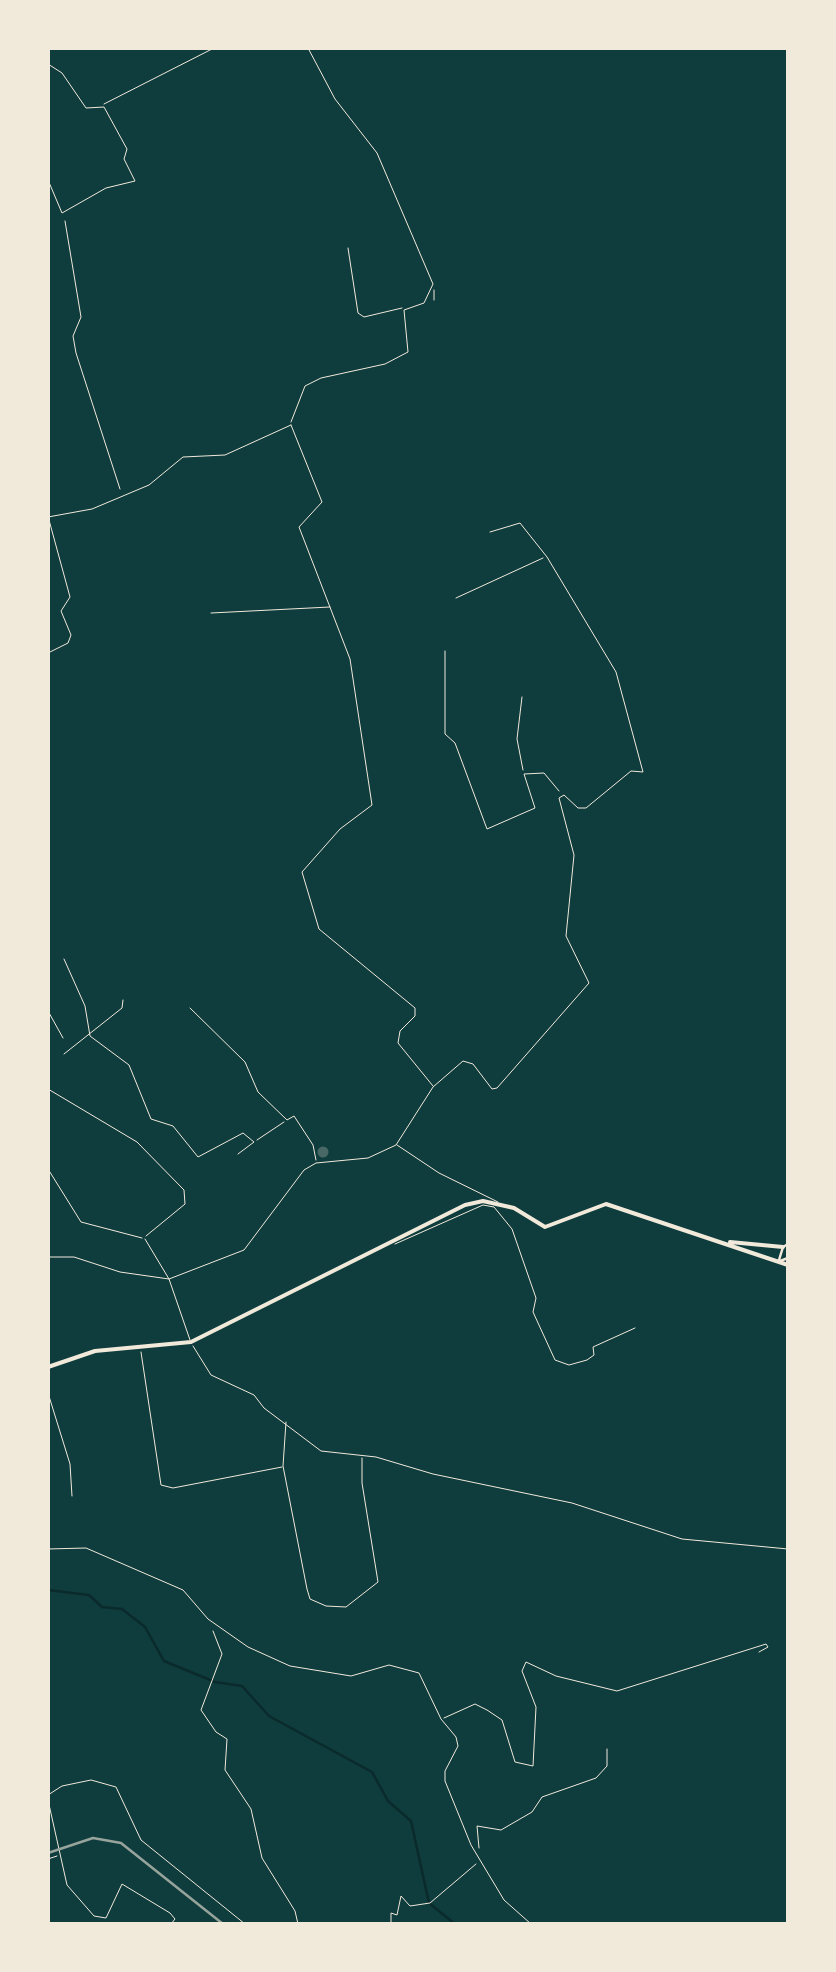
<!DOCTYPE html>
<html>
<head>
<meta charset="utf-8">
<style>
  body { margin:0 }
  #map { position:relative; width:836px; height:1972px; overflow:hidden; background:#0f3d3e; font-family:"Open Sans",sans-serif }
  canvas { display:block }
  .frame { position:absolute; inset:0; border:50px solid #f1e9da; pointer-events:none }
</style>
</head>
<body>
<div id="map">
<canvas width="836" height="1972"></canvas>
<div class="frame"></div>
</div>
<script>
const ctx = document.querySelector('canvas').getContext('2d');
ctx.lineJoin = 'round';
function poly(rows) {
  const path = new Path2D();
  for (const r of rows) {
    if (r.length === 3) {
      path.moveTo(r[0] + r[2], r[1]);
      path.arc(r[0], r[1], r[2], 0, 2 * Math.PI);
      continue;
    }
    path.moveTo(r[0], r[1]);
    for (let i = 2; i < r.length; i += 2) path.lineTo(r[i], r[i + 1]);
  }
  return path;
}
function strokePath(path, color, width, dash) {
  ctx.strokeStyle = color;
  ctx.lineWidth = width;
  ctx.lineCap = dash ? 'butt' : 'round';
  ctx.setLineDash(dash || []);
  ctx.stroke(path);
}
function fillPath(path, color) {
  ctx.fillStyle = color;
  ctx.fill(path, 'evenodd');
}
const stream = poly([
  [48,1590,89,1595,102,1607,122,1609,145,1627,164,1661,215,1682,242,1686,269,1716,372,1772,388,1801,411,1821,429,1903,455,1924]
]);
const building = poly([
  [323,1152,5.5]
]);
const path = poly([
  [65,221,81,317,73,336,76,353,120,489],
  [213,1631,222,1654,201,1710,216,1732,227,1739,225,1770,251,1809,262,1858,295,1911,298,1924],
  [479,1848,477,1826,501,1830,532,1812,542,1797,596,1778,607,1766,607,1749],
  [391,1924,391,1913,397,1915,401,1896,410,1906,430,1903,476,1864]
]);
const minor = poly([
  [48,64,62,73,86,108,104,107,127,149,124,159,135,181,106,188,62,213,48,180],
  [104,104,214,48],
  [348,248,358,313,364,317,402,308],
  [434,290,434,300],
  [291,422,305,386,321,378,385,364,408,352,404,310,424,303,433,284,377,153,335,99,308,48],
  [291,425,322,502,299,527,350,659,372,805,340,829,302,872,319,929,415,1008,415,1016,400,1031,398,1043,433,1086],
  [48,517,92,509,149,485,183,457,225,455,291,425],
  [456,598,543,558],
  [211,613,330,607],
  [445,651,445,734,455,743,487,829,535,808,524,774,544,773,559,791],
  [48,653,68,643,71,635,61,611,70,597,49,520],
  [522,697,517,739,523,770],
  [64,959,85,1006,90,1036,129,1065,151,1119,173,1126,198,1157,243,1133,254,1142,238,1154],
  [190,1008,245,1062,258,1092,287,1120,294,1116,313,1145,316,1160],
  [48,1011,63,1038],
  [64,1054,122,1008,123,1000],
  [48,1089,137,1142,184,1190,185,1204,146,1236],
  [257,1140,284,1122],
  [397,1145,439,1173,498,1202],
  [48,1169,81,1222,142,1238],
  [145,1239,169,1279,190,1340],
  [395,1244,483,1205,494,1207,512,1229,536,1298,533,1312,555,1360,569,1365,587,1360,594,1355,593,1347,635,1328],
  [48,1257,74,1257,120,1272,169,1279,244,1250,304,1170,316,1163,368,1158,396,1145,433,1087,463,1061,473,1064,492,1089,497,1088,589,983,566,936,574,855,559,798,564,795,578,808,586,808,631,771,643,772,616,672,547,557,520,523,490,532],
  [193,1346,211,1375,254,1395,264,1408,321,1451,376,1457,433,1474,572,1503,682,1539,788,1549],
  [141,1352,161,1485,173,1488,282,1467],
  [48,1393,70,1464,72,1496],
  [286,1422,283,1466,307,1589,310,1599,326,1606,346,1607,378,1582,362,1483,362,1458],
  [48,1549,86,1548,183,1590,208,1619,248,1647,290,1666,351,1676,389,1665,419,1673,441,1719,456,1737,458,1746,445,1771,445,1781,471,1845,504,1900,531,1924],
  [444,1718,475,1704,487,1710,502,1720,515,1762,533,1766,536,1707,522,1671,526,1662,556,1676,617,1691,766,1644,768,1647,759,1652],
  [48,1795,62,1786,91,1780,116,1787,141,1840,245,1924],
  [48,1800,67,1885,94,1916,106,1918,122,1884,170,1913,175,1919,171,1924],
  [48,1859,57,1856]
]);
const tertiary = poly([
  [779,1260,783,1247,788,1244],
  [780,1261,788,1258]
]);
const primary = poly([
  [730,1242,783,1247],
  [48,1367,95,1351,191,1342,465,1205,483,1201,514,1208,545,1227,606,1204,788,1265]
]);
const rail = poly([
  [48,1853,93,1838,121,1843,223,1924]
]);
strokePath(stream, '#0a2a2b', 2.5);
fillPath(building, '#486865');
strokePath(path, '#f1e9da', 1);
strokePath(minor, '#f1e9da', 1);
strokePath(tertiary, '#f1e9da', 2.5);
strokePath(primary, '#f1e9da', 4);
strokePath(rail, '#97a49c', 2.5);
</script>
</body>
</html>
